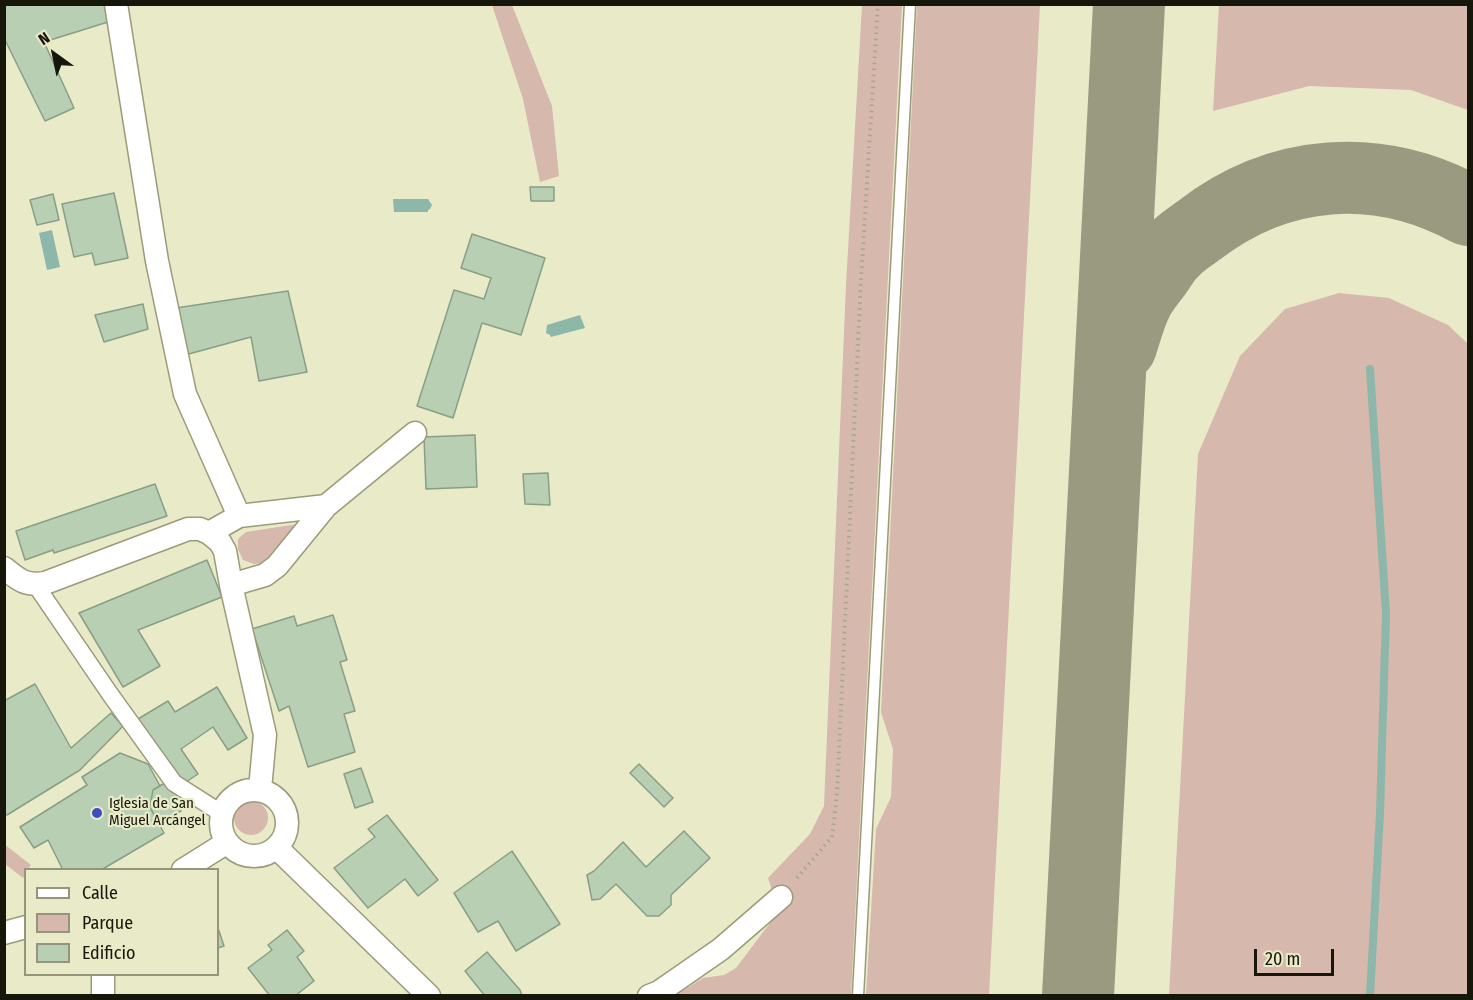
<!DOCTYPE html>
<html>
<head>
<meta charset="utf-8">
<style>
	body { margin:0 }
	#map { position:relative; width:1473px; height:1000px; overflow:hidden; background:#e9eac8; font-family:"Fira Sans Condensed",sans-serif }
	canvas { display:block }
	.frame { position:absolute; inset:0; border:6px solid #16160a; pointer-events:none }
	.legend { position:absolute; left:24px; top:868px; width:195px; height:108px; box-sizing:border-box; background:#e9eac8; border:2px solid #95957c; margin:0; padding:8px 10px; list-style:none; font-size:18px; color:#16160a }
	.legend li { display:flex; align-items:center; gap:12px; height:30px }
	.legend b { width:30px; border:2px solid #95957c }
	.north { position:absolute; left:24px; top:24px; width:60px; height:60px; -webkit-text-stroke:4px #e9eac8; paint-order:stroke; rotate:327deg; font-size:16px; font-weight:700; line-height:24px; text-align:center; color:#16160a }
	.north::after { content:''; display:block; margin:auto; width:21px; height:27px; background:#16160a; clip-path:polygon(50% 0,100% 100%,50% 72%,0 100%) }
	.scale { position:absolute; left:1254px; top:949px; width:80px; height:27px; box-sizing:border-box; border:3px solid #16160a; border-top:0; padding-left:8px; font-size:18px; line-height:21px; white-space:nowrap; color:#16160a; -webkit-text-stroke:4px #e9eac8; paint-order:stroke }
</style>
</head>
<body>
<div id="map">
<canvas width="1473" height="1000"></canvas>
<div class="frame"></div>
<ul class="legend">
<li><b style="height:8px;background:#fff"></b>Calle</li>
<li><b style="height:16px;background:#d7b8ac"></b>Parque</li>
<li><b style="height:16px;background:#b8cfb4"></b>Edificio</li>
</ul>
<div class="north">N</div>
<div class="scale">20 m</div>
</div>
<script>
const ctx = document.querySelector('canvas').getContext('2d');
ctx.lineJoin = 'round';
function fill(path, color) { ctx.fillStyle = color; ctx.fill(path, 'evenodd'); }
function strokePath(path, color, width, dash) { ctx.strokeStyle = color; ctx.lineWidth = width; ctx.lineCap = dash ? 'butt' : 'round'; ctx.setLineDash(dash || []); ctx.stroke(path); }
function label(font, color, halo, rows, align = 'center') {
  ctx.font = font + ' "Fira Sans Condensed",sans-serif'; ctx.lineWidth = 4.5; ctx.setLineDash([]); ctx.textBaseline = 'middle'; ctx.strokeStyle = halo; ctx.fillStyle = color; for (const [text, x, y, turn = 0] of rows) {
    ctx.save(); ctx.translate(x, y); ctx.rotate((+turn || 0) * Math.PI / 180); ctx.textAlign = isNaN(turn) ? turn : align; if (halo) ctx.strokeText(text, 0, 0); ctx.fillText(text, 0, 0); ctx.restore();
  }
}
fill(new Path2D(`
	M492 5H512L552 106 559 176 540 182 523 99Z
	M862 5H902L851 995 674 996 703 978 724 975 736 968 779 911 768 878 810 834 824 806 846 285Z
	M917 5H1040L989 995H866L876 829 891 797 893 749 881 712Z
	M1219 5H1468V110L1411 90 1309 86 1213 111Z
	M1339 293 1389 298 1448 325 1468 344V995H1169L1198 454 1240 356 1285 309Z
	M298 524 270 562 254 564 243 560 238 549V539L246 532Z
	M234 818a17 17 0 1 1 34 0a17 17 0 1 1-34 0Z
	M4 844 31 865 28 869 26 870 25 875 23 878 5 864Z`), '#d7b8ac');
fill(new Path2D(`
	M393 199H428L432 205 430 209 428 210V212H394Z
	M52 230 60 267 47 270 39 233Z
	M580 315 585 328 551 337 550 335 546 333 547 325Z`), '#8cb7aa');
strokePath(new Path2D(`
	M1370 996 1380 813 1386 613 1370 369`), '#8cb7aa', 8);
strokePath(new Path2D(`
	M1121 346C1126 331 1130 314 1138 299 1143 289 1152 279 1159 269 1163 263 1167 256 1173 251 1180 243 1190 237 1198 231 1279 168 1378 161 1468 210
	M1078 996 1129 4`), '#9a9a80', 72);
const building = new Path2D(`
	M4 4H104L108 22 44 42 74 108 45 121 4 38Z
	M530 187H554V201H531Z
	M114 193 128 258 95 265 92 253 74 257 62 204Z
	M53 194 59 220 37 225 30 200Z
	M472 234 545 258 521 335 482 323 453 418 417 406 454 290 484 299 491 278 461 268Z
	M288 291 307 372 259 381 251 337 185 355 176 308Z
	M143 304 148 329 104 342 95 315Z
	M475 435 477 487 426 489 424 437Z
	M548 473 550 505 525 504 523 474Z
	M155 484 167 516 54 553 53 550 25 560 16 531Z
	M207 560 222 597 138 630 160 666 123 687 79 613Z
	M333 615 347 660 340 662 355 711 344 714 355 752 308 767 289 706 279 711 252 629 294 616 297 626Z
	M35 684 71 748 111 713 123 726 80 770 7 815 4 813V701Z
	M217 687 247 738 228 750 213 727 181 749 198 774 183 784 138 719 168 701 175 712Z
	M120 753 148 764 160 786 153 790 150 807 164 833 101 870H63L48 840 34 848 20 827 87 785 82 777Z
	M639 764 673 798 664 807 630 773Z
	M361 768 373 802 355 808 344 774Z
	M163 784 180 793 181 811 166 819 159 818 156 819 150 807 153 790Z
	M387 815 438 880 418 896 405 879 368 908 334 868 375 837 368 829Z
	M684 831 710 858 671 895V905L659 916H647L616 884 600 899 592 900 587 875 594 871 623 842 646 867Z
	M512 851 560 924 516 951 498 921 478 932 454 893Z
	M218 928 224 946 218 948Z
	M287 930 304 951 297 957 314 981 295 996H270L248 968 272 950 268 945Z
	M487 952 520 990 522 996H485L465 971Z`);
fill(building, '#b8cfb4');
strokePath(building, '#889f85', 1.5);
const service = new Path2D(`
	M858 996 910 4`);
const pedestrian = new Path2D(`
	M35 584 110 694 174 783 221 813`);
const minor = new Path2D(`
	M116 4 157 261 185 394 239 516
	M209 533 239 516 326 506
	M4 568C19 580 25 586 45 583L188 529H200L209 533 220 542 225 551 231 585 265 735 260 789
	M231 585 265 575 277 566 326 506 415 433
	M221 823a33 33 0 1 1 66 0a33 33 0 1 1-66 0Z
	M277 848 429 996
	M183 870 226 843
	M4 933 26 927
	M103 974V996
	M649 996 659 992 721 949 781 897`);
strokePath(service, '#9b9b7c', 13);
strokePath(pedestrian, '#9b9b7c', 19);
strokePath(minor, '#9b9b7c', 25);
strokePath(new Path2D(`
	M797 878 832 837 837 793 861 280 878 4`), '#a6a78c', 4, [1.5, 4.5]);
strokePath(service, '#fff', 10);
strokePath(pedestrian, '#fff', 16);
strokePath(minor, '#fff', 22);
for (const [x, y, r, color] of [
	[97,813,6,"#3c4ec1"]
]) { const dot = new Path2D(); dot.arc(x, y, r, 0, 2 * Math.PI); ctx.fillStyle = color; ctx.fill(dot); strokePath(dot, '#e9eac8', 2); }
label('15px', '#16160a', '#e9eac8', [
	["Iglesia de San",109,804],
	["Miguel Arcángel",109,821]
], 'left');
</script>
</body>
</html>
